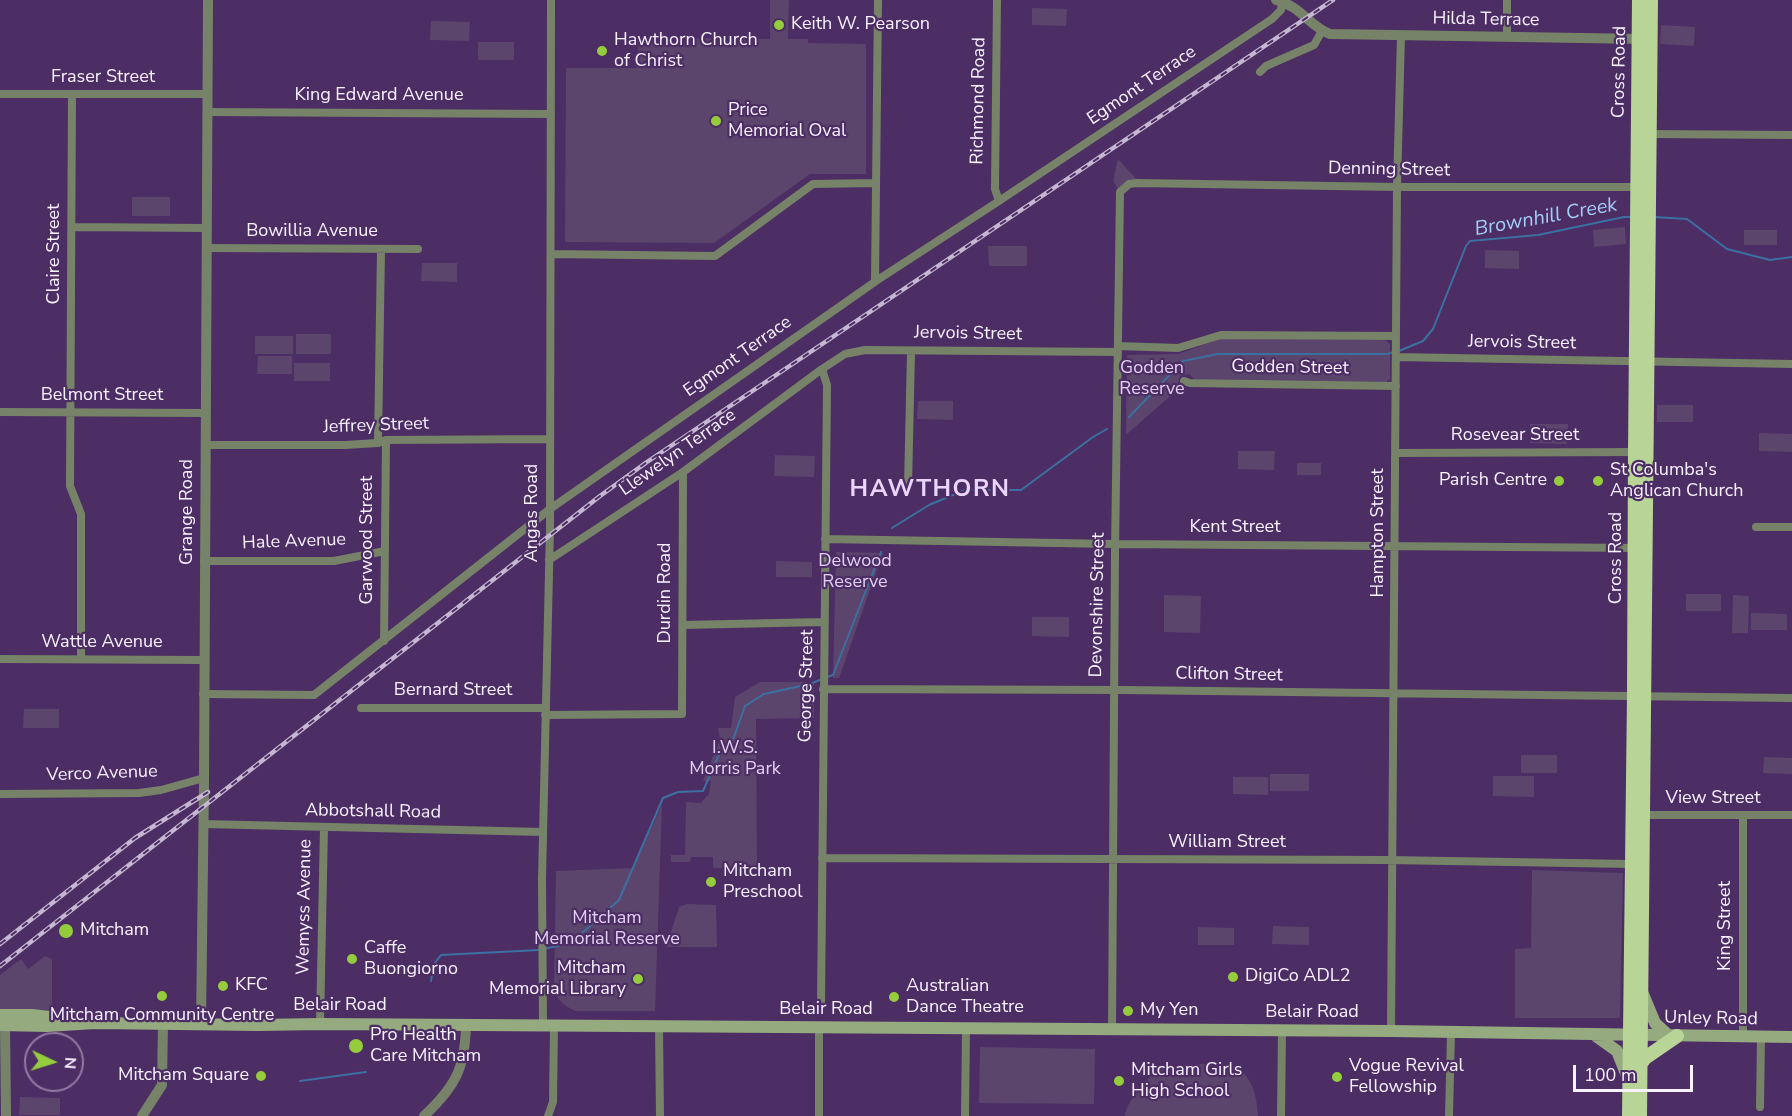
<!DOCTYPE html>
<html>
<head>
<meta charset="utf-8">
<style>
	body { margin:0 }
	#map { position:relative; width:1792px; height:1116px; overflow:hidden; background:#4c2d64; font-family:"Nunito Sans",sans-serif }
	canvas { display:block }
	.north { position:absolute; left:24px; top:1032px; width:60px; height:60px; box-sizing:border-box; background:#4c2d64; border:2px solid #917ba2; border-radius:50%; rotate:94deg; font-size:16px; font-weight:700; line-height:24px; text-align:center; color:#f8f1ff }
	.north::after { content:''; display:block; margin:auto; width:21px; height:27px; background:#94cc3c; clip-path:polygon(50% 0,100% 100%,50% 72%,0 100%) }
	.scale { position:absolute; left:1573px; top:1065px; width:120px; height:27px; box-sizing:border-box; border:3px solid #f8f1ff; border-top:0; padding-left:8px; font-size:18px; line-height:21px; white-space:nowrap; color:#f8f1ff; -webkit-text-stroke:4px #4c2d64; paint-order:stroke }
</style>
</head>
<body>
<div id="map">
<canvas width="1792" height="1116"></canvas>
<div class="north">N</div>
<div class="scale">100 m</div>
</div>
<script>
const ctx = document.querySelector('canvas').getContext('2d');
ctx.lineJoin = 'round';
function fill(path, color) { ctx.fillStyle = color; ctx.fill(path, 'evenodd'); }
function strokePath(path, color, width, dash) { ctx.strokeStyle = color; ctx.lineWidth = width; ctx.lineCap = dash ? 'butt' : 'round'; ctx.setLineDash(dash || []); ctx.stroke(path); }
function label(font, color, halo, rows, align = 'center') {
  ctx.font = font + ' "Nunito Sans",sans-serif'; ctx.lineWidth = 4.5; ctx.setLineDash([]); ctx.textBaseline = 'middle'; ctx.strokeStyle = halo; ctx.fillStyle = color; for (const [text, x, y, turn = 0] of rows) {
    ctx.save(); ctx.translate(x, y); ctx.rotate((+turn || 0) * Math.PI / 180); ctx.textAlign = isNaN(turn) ? turn : align; if (halo) ctx.strokeText(text, 0, 0); ctx.fillText(text, 0, 0); ctx.restore();
  }
}
fill(new Path2D(`
	M770 0H789L788 39H808V43L866 44V174H810L714 243 565 242 566 68H637L638 43 684 44 685 38 770 39Z
	M1032 8 1067 9 1066 26 1032 25Z
	M431 21 470 22 469 41 430 40Z
	M1661 25 1695 27 1694 46 1660 44Z
	M478 42H514V60H478Z
	M1118 159 1140 183 1120 192 1113 181Z
	M132 197H170V216H132Z
	M1625 227 1626 244 1594 247 1593 230Z
	M1744 230H1777V245H1744Z
	M988 246H1027V266H989Z
	M1485 250 1519 251V269L1485 268Z
	M422 263H457V282L421 281Z
	M296 334H331V354H296Z
	M255 336H293V354H255Z
	M1223 338 1385 340 1390 344V379L1386 382 1194 379 1189 374 1180 376 1176 391 1126 435 1127 355 1178 354Z
	M258 356H292V374H257Z
	M294 363H330V381H294Z
	M918 401H953V420L917 419Z
	M1657 405H1693V422H1657Z
	M1530 424H1568L1567 444 1530 443Z
	M1759 433 1792 434V452L1759 451Z
	M1238 451H1275L1274 470 1238 469Z
	M775 455 815 456 814 477 774 476Z
	M1297 463H1321V475H1297Z
	M836 552 883 553 839 678H833Z
	M776 561 812 562V577H776Z
	M1686 594H1721V611H1686Z
	M1164 595 1201 596 1200 633 1164 632Z
	M1733 595 1749 596 1748 633H1732Z
	M1751 613 1787 614V630H1751Z
	M1032 617H1069V637L1032 636Z
	M760 682H814V718L756 719 757 868H713V857H691L690 862H671V855H685L686 802 701 803 709 794 711 781H703L720 739 718 728H731L735 697Z
	M24 709H59V728H23Z
	M1521 755H1557V773H1521Z
	M1764 757 1792 758V774L1763 773Z
	M1270 774H1309V791H1270Z
	M1493 776H1534V797L1493 796Z
	M1233 777H1268V795L1233 794Z
	M662 805 655 1011H575C565 1006 556 1000 554 988L556 871 633 868Z
	M1532 870 1623 873 1620 1018H1515V949L1531 948Z
	M687 904 716 905 717 947H666L679 907Z
	M1273 926 1309 927V945L1272 944Z
	M1198 927 1234 928V945H1198Z
	M45 956 52 959V1012H0V975L21 959 28 969Z
	M980 1047 1095 1049 1094 1104 979 1103Z
	M1188 1064C1199 1065 1226 1063 1235 1067 1253 1076 1257 1098 1258 1116H1125C1125 1103 1151 1072 1164 1068 1171 1065 1180 1065 1188 1064Z
	M20 1097 60 1098V1115H19Z`), '#5b456d');
strokePath(new Path2D(`
	M1654 217 1687 219 1727 249 1770 260 1792 257
	M1399 351 1423 341 1433 329 1466 246 1470 241 1538 235 1624 217H1633
	M1129 417 1183 361 1218 354H1387L1393 352
	M892 528 929 505 965 490H1021L1093 437 1107 429
	M827 677 833 675 881 552
	M544 949 571 943 619 900 663 798 678 792 703 791 718 757 734 737 745 706 764 694 810 684 822 679
	M431 981 434 964 441 955 539 950
	M300 1081 366 1072`), '#3c70a1', 2);
strokePath(new Path2D(`
	M997 0 995 189 999 201
	M1507 37V0
	M1260 72 1266 66 1314 45 1322 31
	M0 94H207
	M72 94 70 486 81 514V659
	M207 112 551 114
	M1647 134 1792 135
	M72 227 206 228
	M206 248 418 249
	M551 254 715 256 813 184 876 183
	M875 281 878 0
	M1118 346 1178 348 1221 335 1396 336
	M1396 357 1792 364
	M1184 381 1190 383 1396 386
	M0 412 205 413
	M378 443 381 249
	M205 445H345L378 443 386 440 550 439
	M1396 453 1639 452
	M908 487 911 351
	M1756 527H1792
	M825 539 1115 544 1639 548
	M549 560 683 472 822 369 845 354 865 350 1118 352
	M204 561H334L385 551
	M683 625 824 622
	M384 641 386 440
	M0 659 203 660
	M823 689 1123 690 1792 698
	M203 694 314 695 550 509 879 279 999 201 1272 19 1281 10 1282 2
	M361 708H546
	M545 715 682 714 683 472
	M0 794 139 793 161 790 204 778
	M1639 815H1792
	M203 824 543 832
	M822 858 1387 860 1632 864
	M821 1005 827 385 822 369
	M320 1024 324 827
	M543 1026 542 879 550 528 551 0
	M659 1027 660 1116
	M819 1028V1116
	M1112 1030 1115 552 1120 192 1129 184 1137 183 1397 187H1639
	M1391 1031 1397 187 1401 35
	M1743 1037V815
	M1760 1107 1761 1037
	M548 1116 553 1102 554 1026
	M965 1116 966 1029
	M1281 1116 1282 1031
	M1449 1116 1451 1033`), '#768368', 8);
strokePath(new Path2D(`
	M1276 0C1301 6 1309 26 1330 34L1645 39
	M201 1024 204 782 208 0
	M5 1025 6 1116
	M142 1116 162 1085 163 1023
	M424 1116C456 1086 465 1068 466 1025`), '#768368', 10);
strokePath(new Path2D(`
	M1643 994 1655 1023 1669 1036
	M0 1015H32L65 1019
	M0 1025 47 1026 95 1023 258 1025 320 1024 1391 1031 1792 1037
	M1596 1036 1617 1051 1629 1081`), '#95aa7f', 12);
strokePath(new Path2D(`
	M1640 1065 1645 1058 1677 1036
	M1629 1116 1634 695 1635 452 1639 0
	M1640 1116 1651 0`), '#b8d497', 14);
const rail = new Path2D(`
	M0 944 135 838 208 792
	M0 966 600 496 647 462 1333 0`);
strokePath(rail, '#c5b7d1', 4.5);
strokePath(rail, '#4c2d64', 2, [7]);
for (const [x, y, r, color] of [
	[779,25,6,"#94cc3c"],
	[602,51,6,"#94cc3c"],
	[716,121,6,"#94cc3c"],
	[1559,481,6,"#94cc3c"],
	[1598,481,6,"#94cc3c"],
	[711,882,6,"#94cc3c"],
	[66,931,8,"#94cc3c"],
	[352,959,6,"#94cc3c"],
	[1233,977,6,"#94cc3c"],
	[638,979,6,"#94cc3c"],
	[223,986,6,"#94cc3c"],
	[162,996,6,"#94cc3c"],
	[894,997,6,"#94cc3c"],
	[1128,1011,6,"#94cc3c"],
	[356,1046,8,"#94cc3c"],
	[261,1076,6,"#94cc3c"],
	[1337,1077,6,"#94cc3c"],
	[1119,1081,6,"#94cc3c"]
]) { const dot = new Path2D(); dot.arc(x, y, r, 0, 2 * Math.PI); ctx.fillStyle = color; ctx.fill(dot); strokePath(dot, '#4c2d64', 2); }
label('18px', '#f8f1ff', '#4c2d64', [
	["Hilda Terrace",1486,20,1],
	["Cross Road",1620,72,-89],
	["Fraser Street",103,78],
	["Egmont Terrace",1142,86,-34],
	["King Edward Avenue",379,96],
	["Richmond Road",979,101,-89],
	["Denning Street",1389,170,1],
	["Bowillia Avenue",312,232],
	["Claire Street",55,254,-90],
	["Jervois Street",968,334,1],
	["Jervois Street",1522,343,1],
	["Egmont Terrace",738,357,-35],
	["Godden Street",1290,368,1],
	["Belmont Street",102,396],
	["Jeffrey Street",376,426,-2],
	["Rosevear Street",1515,436],
	["Llewelyn Terrace",678,453,-35],
	["Grange Road",188,512,-90],
	["Angas Road",533,513,-90],
	["Kent Street",1235,528],
	["Hampton Street",1379,533,-90],
	["Garwood Street",368,540,-90],
	["Hale Avenue",294,542,-2],
	["Cross Road",1617,558,-90],
	["Durdin Road",666,593,-90],
	["Devonshire Street",1098,605,-89],
	["Wattle Avenue",102,643],
	["Clifton Street",1229,675,1],
	["George Street",807,686,-89],
	["Bernard Street",453,691],
	["Verco Avenue",102,774,-2],
	["View Street",1713,799],
	["Abbotshall Road",373,812,1],
	["William Street",1227,843],
	["Wemyss Avenue",305,907,-89],
	["King Street",1726,926,-90],
	["Belair Road",340,1006],
	["Belair Road",826,1010],
	["Belair Road",1312,1013],
	["Unley Road",1711,1019,1]
]);
label('18px', '#f8f1ff', '#4c2d64', [
	["Keith W. Pearson",791,25],
	["Hawthorn Church",614,41],
	["of Christ",614,62],
	["Price",728,111],
	["Memorial Oval",728,132],
	["St Columba's",1610,471],
	["Anglican Church",1610,492],
	["Parish Centre",1547,481,"right"],
	["Mitcham",723,872],
	["Preschool",723,893],
	["Mitcham",80,931],
	["Caffe",364,949],
	["Buongiorno",364,970],
	["Mitcham",626,969,"right"],
	["Memorial Library",626,990,"right"],
	["DigiCo ADL2",1245,977],
	["KFC",235,986],
	["Australian",906,987],
	["Dance Theatre",906,1008],
	["My Yen",1140,1011],
	["Mitcham Community Centre",162,1016,"center"],
	["Pro Health",370,1036],
	["Care Mitcham",370,1057],
	["Vogue Revival",1349,1067],
	["Fellowship",1349,1088],
	["Mitcham Girls",1131,1071],
	["High School",1131,1092],
	["Mitcham Square",249,1076,"right"]
], 'left');
label('18px', '#e2d0f3', '#4c2d64', [
	["Godden",1152,369],
	["Reserve",1152,390],
	["Delwood",855,562],
	["Reserve",855,583],
	["I.W.S.",735,749],
	["Morris Park",735,770],
	["Mitcham",607,919],
	["Memorial Reserve",607,940]
]);
label('italic 20px', '#a2cdf7', '#4c2d64', [
	["Brownhill Creek",1546,218,-10]
]);
ctx.letterSpacing = '1.5px';
label('bold 24px', '#ead5fd', '#4c2d64', [
	["HAWTHORN",930,490]
]);
ctx.letterSpacing = '0px';
</script>
</body>
</html>
